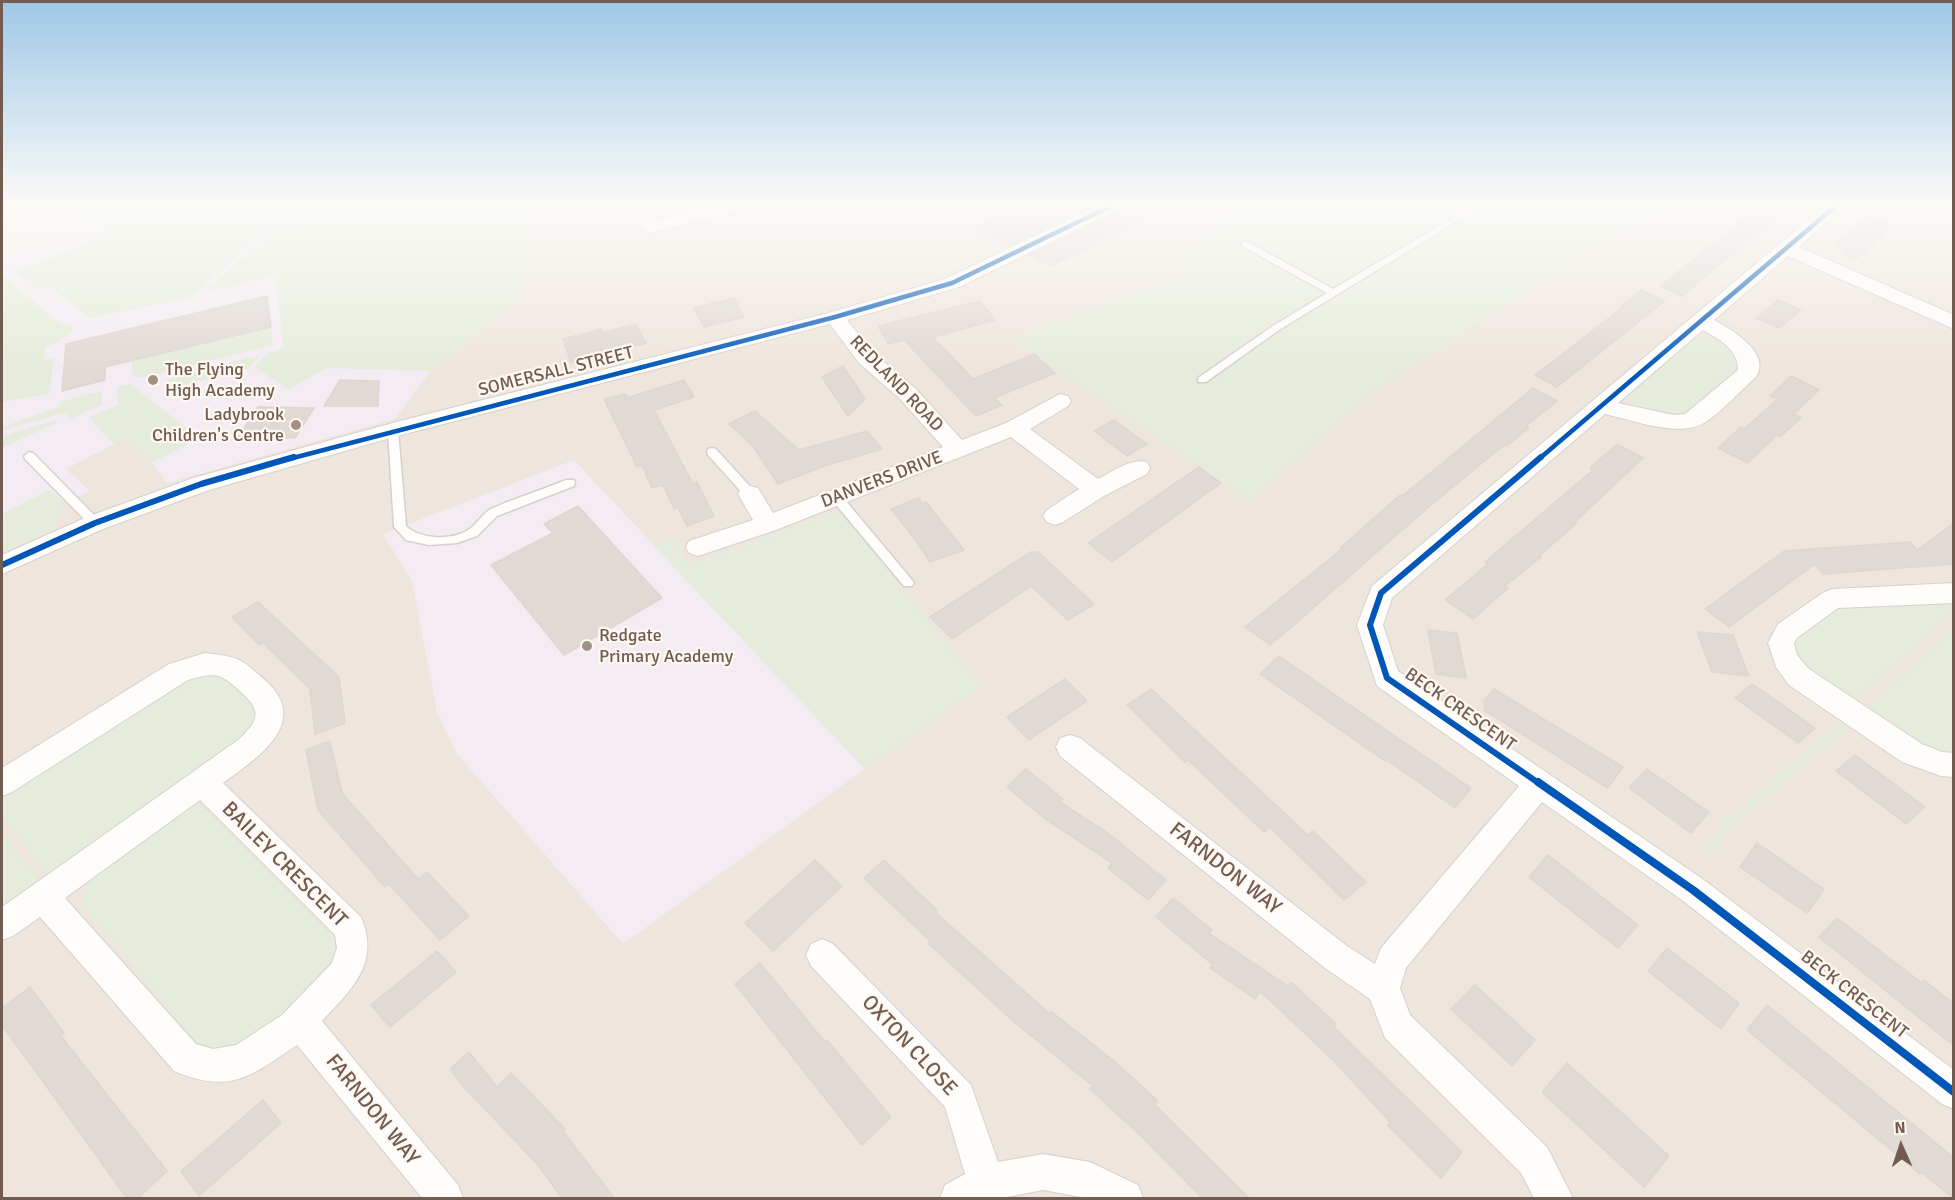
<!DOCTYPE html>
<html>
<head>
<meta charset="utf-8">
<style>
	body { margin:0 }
	#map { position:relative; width:1955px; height:1200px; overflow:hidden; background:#f6f3ee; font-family:Signika,sans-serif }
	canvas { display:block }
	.frame { position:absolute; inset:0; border:3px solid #725b51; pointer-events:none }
	.north { position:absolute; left:1871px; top:1116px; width:60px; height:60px; -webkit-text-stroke:4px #fdf8f1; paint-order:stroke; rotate:357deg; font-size:16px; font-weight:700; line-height:24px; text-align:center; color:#725b51 }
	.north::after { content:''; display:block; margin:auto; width:21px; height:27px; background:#725b51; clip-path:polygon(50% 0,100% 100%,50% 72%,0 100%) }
</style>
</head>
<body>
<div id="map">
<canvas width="1955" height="1200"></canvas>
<div class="frame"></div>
<div class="north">N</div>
</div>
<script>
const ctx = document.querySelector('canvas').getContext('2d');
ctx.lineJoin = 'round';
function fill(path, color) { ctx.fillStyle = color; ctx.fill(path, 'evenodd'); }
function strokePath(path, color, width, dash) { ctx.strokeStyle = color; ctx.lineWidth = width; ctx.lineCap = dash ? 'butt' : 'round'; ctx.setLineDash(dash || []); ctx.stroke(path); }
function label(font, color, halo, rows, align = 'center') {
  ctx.font = font + ' Signika,sans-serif'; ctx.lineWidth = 4.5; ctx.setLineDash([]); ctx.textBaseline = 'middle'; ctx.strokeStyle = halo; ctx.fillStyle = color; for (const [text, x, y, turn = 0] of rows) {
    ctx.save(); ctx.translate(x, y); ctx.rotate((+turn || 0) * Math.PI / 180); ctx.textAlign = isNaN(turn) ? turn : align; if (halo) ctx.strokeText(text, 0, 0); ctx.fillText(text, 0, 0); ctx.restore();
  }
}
fill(new Path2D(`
	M2 204H1953V1198H2Z`), '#eee5dd');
fill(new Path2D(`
	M8 204H522L530 236 528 267 519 292 504 309 431 371 395 419 167 483 152 463 126 438 66 469 90 491 65 503 55 528 2 553V206Z
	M574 460 865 769 623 944 457 754 437 712 412 581 383 534Z`), '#f3ecf3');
fill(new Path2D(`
	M70 204H332L260 236 192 297 91 318 49 287 40 291 17 272 111 233Z
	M338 204H522C531 231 535 269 518 294 498 321 457 349 431 371L327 368 288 389 255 367 268 353 284 348 275 276 211 291 208 288 265 237Z
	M1257 204H1668L1635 221 1371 393 1250 501 1011 339 1174 279 1192 266 1181 251Z
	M6 277 59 323 73 326V331L55 344 45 347 44 360 54 358 49 394 2 402V279Z
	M271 327 273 345 145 377H136L132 373V360Z
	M1702 337 1713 339 1733 353 1736 368C1729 382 1696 415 1679 417 1669 418 1647 410 1637 408L1632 404 1630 396 1633 392 1694 338Z
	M260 355 248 369 165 390 164 383 173 377Z
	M130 384 199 438 152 463 126 438 114 444 89 418 118 404 117 387Z
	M102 391V404L71 419 64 413 2 430V427L59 407 63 401Z
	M56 420 58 422 2 448V436Z
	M50 490 65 503 55 528 2 553V514Z
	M840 511 981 687 865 769 654 546 676 539 688 565Z
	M1953 601V612L1852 703 1800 664 1794 649 1798 637 1836 608Z
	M1953 629V755L1923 750 1863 712Z
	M197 673 224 675 257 706 254 732 50 878 2 817V796L184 677Z
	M1842 720 1850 726 1730 829 1709 857 1700 850 1723 823Z
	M193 807 215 810 335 937V959L322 984 256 1037 227 1051 196 1044 83 906 87 885 98 866 168 816Z
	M2 835 41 884 2 911Z`), '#e5ecdb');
const building = new Path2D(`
	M976 204H1096L1008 246 973 229 993 217 990 215 993 214Z
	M1126 204H1173L1138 219 1142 221 1050 266 1028 256 1122 210Z
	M1764 204H1798L1742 246 1682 296 1660 286Z
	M1869 216 1893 225 1853 261 1836 243Z
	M1641 290 1665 301 1557 387 1535 375 1622 308 1620 307Z
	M267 296 271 327 105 367V380L62 391 66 344Z
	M734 298 744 317 704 327 694 308Z
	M1778 300 1801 310 1779 328 1756 318Z
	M980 301 995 320 933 337 973 379 1034 354 1055 373 994 398 1002 405 976 416 904 340 888 344 878 326Z
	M636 324 646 343 571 363 563 339 601 329 602 333Z
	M843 366 865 399 848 416 822 377Z
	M1791 376 1819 390 1794 414 1801 418 1780 437 1777 435 1748 463 1718 448 1741 427 1744 429 1778 399 1770 396Z
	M340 380 379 381 378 406H324Z
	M684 380 694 397 654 410 693 484 697 482 714 516 687 526 678 508 674 509 663 485 652 488 642 465 637 467 604 399 626 394 627 398Z
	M1533 388 1557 401 1526 426 1529 428 1507 446 1504 445 1425 510 1295 624 1270 645 1245 627 1342 549 1340 548 1400 495 1402 496 1445 461Z
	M258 407 314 408 295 438 238 437Z
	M755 411 799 450 867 431 882 449 827 465 778 484 752 445 729 424Z
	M1114 420 1147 444 1127 456 1094 431Z
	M1617 444 1643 458 1574 523 1576 524 1539 556 1541 557 1505 586 1508 588 1473 619 1445 600 1488 564 1485 562 1593 470 1590 468Z
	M1199 467 1221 483 1112 562 1088 543Z
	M918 498 923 504 926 502 964 550 930 562 914 538 891 509Z
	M578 506 662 598 564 655 491 565 553 533 544 524Z
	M1953 524V564L1823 574 1815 564 1729 627 1705 609 1784 551 1910 542 1917 550Z
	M1031 552H1038L1094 604 1068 620 1031 586 952 639 930 617Z
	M258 602 339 677 345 723 315 734 310 689 263 643 259 645 232 617Z
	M1428 630 1457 633 1466 678 1436 674Z
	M1697 632 1733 635 1749 676 1712 672Z
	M1279 656 1347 703 1471 788 1455 808 1387 760 1385 761 1260 674Z
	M1065 679 1087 701 1029 740 1007 717Z
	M1752 684 1783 705 1815 728 1798 743 1735 698Z
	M1151 689 1308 835 1313 831 1366 882 1344 900 1270 827 1264 832 1188 760 1185 762 1127 705Z
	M1494 689 1623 767 1608 788 1484 710V701Z
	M330 741 342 793 418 879 427 872 469 916 440 940 389 884 385 887 318 810 306 750Z
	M1855 755 1889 780 1925 807 1906 824 1836 771Z
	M1026 769 1063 799 1060 802 1109 834 1166 880 1148 900 1108 868 1112 863 1044 818 1007 787Z
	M1647 769 1709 812 1691 833 1629 788Z
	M1757 843 1824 889 1807 913 1740 867Z
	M1548 855 1638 925 1618 948 1529 877Z
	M815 860 842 886 773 951 745 923Z
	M884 860 937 910 935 912 1050 1014 1052 1012 1114 1061 1158 1101 1155 1105 1249 1198H1202L1142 1137 1090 1089 1093 1086 1013 1021 928 943 930 941 864 878Z
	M1173 898 1212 930 1209 933 1288 986 1291 982 1336 1024 1334 1027 1462 1152 1441 1178 1387 1125 1390 1122 1334 1061 1260 991 1255 999 1210 968 1213 965 1156 917Z
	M1837 918 1922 983 1924 980 1953 1003V1045L1819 937Z
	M1667 948 1739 1003 1721 1029 1648 971Z
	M437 951 456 972 390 1027 371 1005Z
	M760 963 825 1042 827 1040 891 1117 862 1145 735 984Z
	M1475 985 1535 1040 1512 1066 1451 1009Z
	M30 987 64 1033 61 1036 167 1171 138 1198H127L2 1025V1008Z
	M1767 1005 1953 1157V1198L1921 1172 1920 1174 1747 1030Z
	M469 1052 497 1087 511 1073 565 1129 563 1131 614 1198H562L537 1164 464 1087 450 1069Z
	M1567 1063 1669 1156 1644 1187 1542 1092Z
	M263 1100 281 1123 199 1196 181 1171Z`);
fill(building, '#e0d9d4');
strokePath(building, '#dfd6d1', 1.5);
const lane = new Path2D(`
	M1444 204H1455L1467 209 1475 204H1485L1279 330 1206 382H1198V378L1273 326 1327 293 1242 246V242H1248L1333 289 1461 213Z
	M393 427 398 430 406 526C420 540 455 541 471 528 478 522 483 513 491 509 515 498 542 490 566 480H574L575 483 574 486 497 516 477 536 457 543 429 545 410 541 406 540 394 527 388 430Z
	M712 448 716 449 754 491 756 494 754 497H746L708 455 707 452 708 449Z
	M29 452 33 453 99 520 101 523 99 526H91L25 459 24 456Z
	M836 493 840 494 912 580 914 583 912 586H904L832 500 830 497Z`);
const street = new Path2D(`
	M723 204H754L751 208 651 232 645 231 642 227 645 223Z
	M1101 204H1124L1121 208 959 287 847 320 873 353 916 389 962 440 1006 423 1060 394 1068 396 1071 401 1068 406 1030 429 1098 479C1112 472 1130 458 1147 462L1150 468 1147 474 1104 496 1063 522 1055 525 1047 522 1043 516 1047 510 1079 489 1011 437 776 530 698 556 689 553 686 547 689 541 753 520 738 494 742 488 750 486 758 488 773 513 943 447 900 399 859 363 830 324 401 435 209 490 103 529 2 574V555L87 517 193 478 400 421 828 313 945 279Z
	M1827 204H1847L1799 247 1954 315V329L1788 256 1714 320C1731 329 1772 353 1756 377 1740 391 1723 411 1704 423 1679 438 1632 420 1605 414L1392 598 1383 625 1398 671 1704 880 1954 1070V1109L1942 1104 1682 900 1542 802 1406 968 1400 988 1410 1015 1547 1147 1573 1198H1534L1521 1173 1385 1038 1370 999 1325 968 1060 756 1056 747 1060 738 1070 735 1080 738 1347 946 1375 964 1381 948 1519 786 1377 686 1357 625 1372 586ZM1703 330C1719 339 1738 349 1738 370L1685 414 1674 415 1618 403Z
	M1942 204H1954V210L1945 208Z
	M1954 583V603L1838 608 1797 638 1794 643 1797 655 1809 669 1922 744 1942 752 1954 753V777L1941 776 1902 762 1789 685 1776 667 1768 643 1778 624 1824 592 1833 589Z
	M205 653C240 657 240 658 266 681 312 723 256 759 223 783L361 917C381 963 351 990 322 1021L458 1185 463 1198H422L297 1045C251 1076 231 1095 174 1071L40 917 13 936 2 940V907L238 740C256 723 264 713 243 694 222 674 217 671 188 680L12 792 2 796V768L169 664ZM200 800 335 935 337 948 332 963 282 1015 236 1045 213 1049 196 1044 65 898Z
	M822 939 833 944 971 1085 998 1162 1043 1154 1090 1162 1138 1185 1143 1198H1087L1043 1190 1001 1198H940L945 1185 965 1174 945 1107 811 966 806 955 811 944Z`);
strokePath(lane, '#d6d0cc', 3);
strokePath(street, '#d6d0cc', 2);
fill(lane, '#fefdfc');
fill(street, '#fefdfc');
strokePath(new Path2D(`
	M289 459 835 317 952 283 1115 204
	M1539 459 1838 204`), '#0057b8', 4.5);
strokePath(new Path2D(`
	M2 565 95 523 201 484 294 457
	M1540 784 1387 678 1370 625 1381 593 1541 457`), '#0057b8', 6);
strokePath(new Path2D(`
	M1538 782 1693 890 1954 1092`), '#0057b8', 8);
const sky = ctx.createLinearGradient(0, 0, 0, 372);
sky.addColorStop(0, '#9fc8e7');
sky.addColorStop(0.55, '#fbfaf7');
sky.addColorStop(1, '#fbfaf700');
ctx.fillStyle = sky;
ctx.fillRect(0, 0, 1955, 372);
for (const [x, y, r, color] of [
	[153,380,6,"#a09088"],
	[296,425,6,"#a09088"],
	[587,646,6,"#a09088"]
]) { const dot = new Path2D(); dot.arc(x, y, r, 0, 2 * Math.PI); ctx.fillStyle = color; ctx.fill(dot); strokePath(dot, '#fdf8f1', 2); }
label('18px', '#725b51', '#fdf8f1', [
	["The Flying",165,370],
	["High Academy",165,391],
	["Ladybrook",284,415,"right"],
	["Children's Centre",284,436,"right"],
	["Redgate",599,636],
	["Primary Academy",599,657]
], 'left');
label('18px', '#725b51', '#fdf8f1', [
	["SOMERSALL STREET",556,372,-14],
	["REDLAND ROAD",896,384,46],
	["DANVERS DRIVE",882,480,-21],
	["BECK CRESCENT",1460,710,35],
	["BECK CRESCENT",1854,995,38]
]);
label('21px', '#725b51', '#fdf8f1', [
	["BAILEY CRESCENT",284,865,45],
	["FARNDON WAY",1225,869,38],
	["OXTON CLOSE",909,1046,47],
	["FARNDON WAY",372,1110,51]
]);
</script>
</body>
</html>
